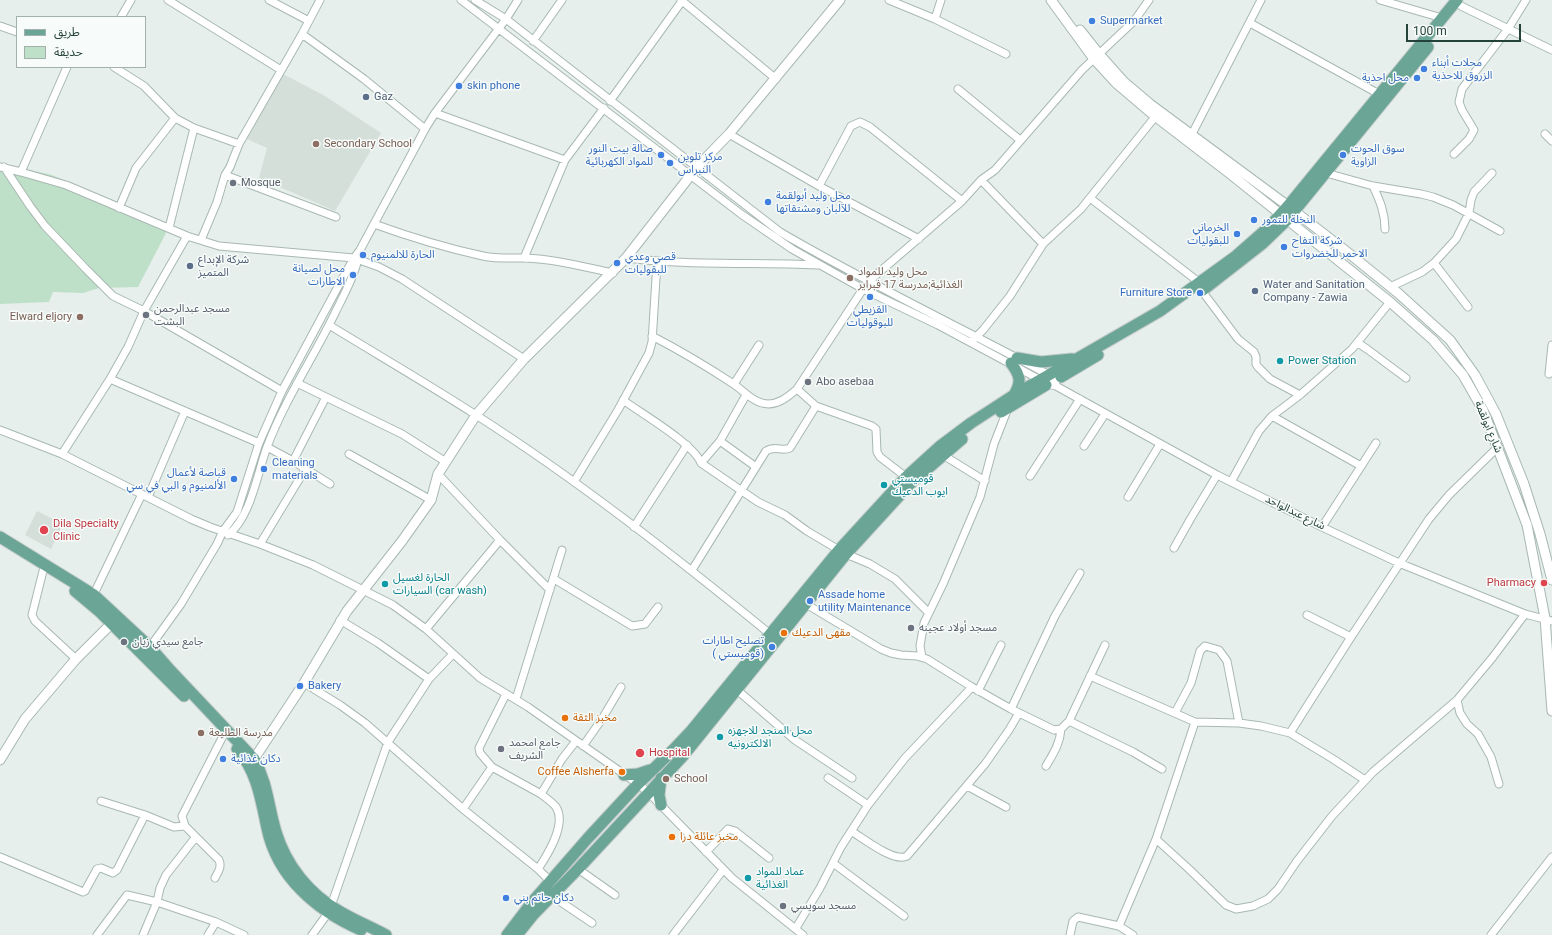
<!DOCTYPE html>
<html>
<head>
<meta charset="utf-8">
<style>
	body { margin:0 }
	#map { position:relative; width:1552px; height:935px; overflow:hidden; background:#e6efeb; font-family:Roboto,"Noto Sans Arabic",sans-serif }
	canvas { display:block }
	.legend { position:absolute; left:16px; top:16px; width:130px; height:52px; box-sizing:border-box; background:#f7fbf9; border:1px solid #a3b1ad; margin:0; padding:5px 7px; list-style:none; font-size:12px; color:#24423a }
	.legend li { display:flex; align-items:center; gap:8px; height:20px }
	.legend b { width:20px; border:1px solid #a3b1ad }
	.scale { position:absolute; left:1406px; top:24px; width:115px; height:18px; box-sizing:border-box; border:2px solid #24423a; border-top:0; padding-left:5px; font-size:12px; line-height:14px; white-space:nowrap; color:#24423a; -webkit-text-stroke:3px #f7fbf9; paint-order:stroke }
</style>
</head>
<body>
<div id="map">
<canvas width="1552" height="935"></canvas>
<ul class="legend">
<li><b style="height:5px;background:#6aa596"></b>طريق</li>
<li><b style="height:11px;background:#bfe0c8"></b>حديقة</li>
</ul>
<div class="scale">100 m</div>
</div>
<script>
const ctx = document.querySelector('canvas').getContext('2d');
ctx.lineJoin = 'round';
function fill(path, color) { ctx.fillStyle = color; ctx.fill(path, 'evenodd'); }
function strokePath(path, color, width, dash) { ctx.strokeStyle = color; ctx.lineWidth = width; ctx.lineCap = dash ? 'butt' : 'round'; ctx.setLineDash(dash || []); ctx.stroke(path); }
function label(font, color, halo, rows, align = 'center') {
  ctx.font = font + ' Roboto,"Noto Sans Arabic",sans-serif'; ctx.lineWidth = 3; ctx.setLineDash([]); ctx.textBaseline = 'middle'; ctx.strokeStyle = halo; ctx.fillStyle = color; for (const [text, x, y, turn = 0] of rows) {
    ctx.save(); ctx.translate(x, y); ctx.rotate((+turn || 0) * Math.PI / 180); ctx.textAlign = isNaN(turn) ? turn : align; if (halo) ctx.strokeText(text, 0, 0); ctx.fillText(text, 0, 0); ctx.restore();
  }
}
fill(new Path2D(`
	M283 74 325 96 381 133 335 211 259 178 267 148 247 139Z
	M37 511 63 524 51 549 25 535Z`), '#d4dfda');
fill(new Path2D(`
	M0 163 52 175 169 224 165 235 138 287 99 288 83 293 53 292 49 302 0 304Z`), '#bfe0c8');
const minor = new Path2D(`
	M168 0 281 70
	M269 0 309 21
	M461 0 741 214 792 249 863 289 938 325 1048 384 1056 386 1217 475 1322 527 1399 563 1525 614 1552 621
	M475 0 506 19 780 232C867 283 960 327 1049 375L1055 380 1056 386
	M681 0 776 79
	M889 0 935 19 1006 54
	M1380 0 1442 18
	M1461 6 1552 50
	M121 17 131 0
	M935 19 941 0
	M1250 23 1379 94
	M0 26 17 32
	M302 34 364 79 425 129
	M533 41 562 0
	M114 67 144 86 175 118 194 128 239 144
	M958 89 1020 140
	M610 101 682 1
	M435 113 565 160
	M729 134 819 186 919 239
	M1192 134 1261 0
	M1545 134 1552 141
	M1454 154 1469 139 1474 130 1462 110 1459 102 1462 89 1508 29 1526 0
	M0 167 21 172 66 185 187 236 219 246 354 258 379 267 402 279 524 359
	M4 167 30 206 45 226 85 268 113 296 144 311 282 391
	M21 172 67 67
	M1326 173 1373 186 1421 194 1433 197 1453 205 1500 231
	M225 175 336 217
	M981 180 1043 244
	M819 186 851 126 860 122 870 127 962 201
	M1373 186C1380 201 1385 213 1385 229
	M1090 198 1200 283
	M119 208 136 168 175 118
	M374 224C410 237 446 248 483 256 497 259 511 258 525 258 555 259 584 267 613 273
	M169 228 194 128
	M201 240 217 202 225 175 230 167 239 144 302 34 320 0
	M524 258 565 160 604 108
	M626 258C690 266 754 262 818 265
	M1434 263 1468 307
	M869 281 962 201 981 180 995 170 1082 70 1134 21 1149 0
	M1390 287 1422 272 1434 263 1456 239 1469 213 1471 200 1474 192 1492 173
	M1202 291 1238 339 1254 352 1256 357V364L1258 367 1270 379 1300 395
	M329 325C378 355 428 384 476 415 579 481 676 557 770 634
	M652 336C679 350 706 366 732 383 742 389 750 400 762 403 776 407 788 397 797 389L863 289
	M974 339 983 330 1010 296 1043 244 1081 209 1159 112
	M1358 343 1367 349 1406 378
	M1549 374 1552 345
	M110 379 259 443
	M297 383 402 434 446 462
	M734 384 759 345
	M797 389 816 406 872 426 876 429 877 452 880 457 906 477
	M623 400C642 414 694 444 701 463L758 502 785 515 807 531 839 550
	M1272 416 1361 466
	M0 430 62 454 191 519 210 527 260 544 313 565 393 605 426 629 480 678 528 707 638 784 648 792 732 878 803 935
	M720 441 756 467
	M1084 446 1105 414
	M267 447 293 461 330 484
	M62 454 110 379 128 347 144 311 187 236
	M349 454 431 500
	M943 455 985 481
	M293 461 326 397
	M701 463 720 441 746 395
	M438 474 500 540 550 590
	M1030 476 1080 399
	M574 482 618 410 649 353 652 342 657 262
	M1231 482 1259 431 1272 416 1300 395 1352 349 1390 302
	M148 497 185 411
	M1128 497 1160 444
	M634 527 687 445
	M1322 527 1376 443
	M228 535C251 517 257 474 267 447 285 399 314 357 336 311 345 293 355 274 359 255
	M260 544 306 468
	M1174 548 1191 518 1217 475
	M846 554 870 564 895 579 928 612
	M692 570 766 451C776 445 781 452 790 448L816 406
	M43 571 32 615 35 621 76 659
	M554 579 632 626 645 624 658 607
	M92 598 142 494
	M806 604 881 649 891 653 901 655 917 656 927 659 972 687 1011 709 1054 730 1061 729 1069 721 1105 645
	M1307 615 1351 637
	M340 620 378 643 429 679
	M426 629 500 540
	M147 649 150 647 181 604 217 544 223 531 237 512 259 443 282 391 340 283 354 258 360 250 425 129 435 113 506 19 518 0
	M922 657 920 646 924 623 943 584 980 497 994 444 1008 408
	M1090 676 1195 722 1239 723 1261 726 1290 733 1333 759 1365 780
	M304 683 340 705 365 723 463 809 538 869 550 881
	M736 689 795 740 852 778
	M978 691 1001 645
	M516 699 562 550
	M1457 700 1460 713 1467 724 1478 734 1491 757 1499 784
	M1011 709 1055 616 1080 573
	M1175 713 1191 683 1200 651 1205 646 1219 650 1227 661 1239 723
	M1069 721 1133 752 1162 769
	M1290 733 1351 637 1429 519 1449 495 1498 447
	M583 746 602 719 621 687
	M1046 766C1053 754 1060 744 1061 729
	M492 767 541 794
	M828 778 868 805
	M967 786 1006 807
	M101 801 145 815 174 827 185 826
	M463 809 492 767 480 753 479 748 506 694
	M851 831C863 838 894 863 907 856L985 764 1009 730 1019 713
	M1156 839 1190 870 1226 905 1236 909 1253 906 1268 899 1278 889 1297 861 1332 816 1373 772 1457 700 1493 657 1525 614
	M706 852 728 829 735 831 769 858
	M0 857 83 892 85 891 97 869 101 868 113 873 117 870 145 815
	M833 863 904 916
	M538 869C548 854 567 824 556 807 552 802 546 798 541 794L562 759 576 741
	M578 869 615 895
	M215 878C218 872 222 867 219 860L185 826 182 816 223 736
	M552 896 592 923
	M331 906 388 742 429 679 453 654
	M1119 926 1156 839 1195 722
	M796 928 820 888 841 847 868 805 905 758 972 687
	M97 935 127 895 157 902 216 922 244 935
	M143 935 157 902 160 888 166 875 195 838
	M208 935 216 922
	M312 935 328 913
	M673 935 723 870
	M1070 935 1073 921 1078 917 1119 926 1133 935
	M1491 935 1552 857`);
const tertiary = new Path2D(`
	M1051 0 1094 59 1116 83 1156 117 1229 173 1390 302 1433 340 1463 375 1483 410 1527 525 1545 618 1552 711
	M1080 30 1099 54 1124 82 1150 104 1288 206 1351 255 1398 293 1450 340 1475 375 1496 414 1524 484 1540 534 1552 580
	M0 760 25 719 76 659 116 619
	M248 762 254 759 304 683 347 611 402 541 431 500 438 474 476 415 524 359 626 258 697 167 729 134 840 0`);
const primary = new Path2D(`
	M1203 290 1262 244 1287 220 1428 47
	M1017 358 1041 362 1072 359
	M1011 363C1020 375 1022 382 1014 395
	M1061 377 1098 355
	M1001 412 1046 385
	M0 537 94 595 150 647 171 671 254 759C268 784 268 806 276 832 286 865 309 894 339 911 354 920 371 927 386 935
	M75 591 100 612 184 696
	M237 749C257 771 261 800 267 828 277 877 317 911 361 930
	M624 775 638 774 650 770
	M661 805 659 795 661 778
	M507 935 533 901 588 838 638 784 673 750 691 731 839 550 906 477 939 447 971 423 1014 395 1160 311 1236 256 1269 227 1288 206 1457 0
	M517 935 533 915 578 869 683 756 846 554 911 483 962 439`);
strokePath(minor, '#a8b8b2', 9);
strokePath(tertiary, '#a8b8b2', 11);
strokePath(primary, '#c2cac8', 13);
strokePath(minor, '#fff', 7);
strokePath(tertiary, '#fff', 9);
strokePath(primary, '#6aa596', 11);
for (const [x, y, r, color] of [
	[1092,21,4,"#3f7fe0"],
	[1424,69,4,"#3f7fe0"],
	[1417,78,4,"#3f7fe0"],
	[459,86,4,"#3f7fe0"],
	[366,97,4,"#5c6f8a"],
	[316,144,4,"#8d6e63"],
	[661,155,4,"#3f7fe0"],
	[1343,155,4,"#3f7fe0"],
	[670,163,4,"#3f7fe0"],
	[233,183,4,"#6b7280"],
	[768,202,4,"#3f7fe0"],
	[1254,220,4,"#3f7fe0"],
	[1237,234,4,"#3f7fe0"],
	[1284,247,4,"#3f7fe0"],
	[363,255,4,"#3f7fe0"],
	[617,263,4,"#3f7fe0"],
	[190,266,4,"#5c6f8a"],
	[353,275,4,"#3f7fe0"],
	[850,278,4,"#8d6e63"],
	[1255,291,4,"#5c6f8a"],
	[1200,293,4,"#3f7fe0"],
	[870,297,4,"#3f7fe0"],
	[146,315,4,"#6b7280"],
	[80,317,4,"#8d6e63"],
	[1280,361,4,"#0f9aa8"],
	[808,382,4,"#6b7280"],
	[264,469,4,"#3f7fe0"],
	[234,479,4,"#3f7fe0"],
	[884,485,4,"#0f9aa8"],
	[44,530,5,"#e0444e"],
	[1544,583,4,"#e0444e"],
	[385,584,4,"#0f9aa8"],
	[810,601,4,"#3f7fe0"],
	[911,628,4,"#6b7280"],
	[784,633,4,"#e8710a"],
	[124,642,4,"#6b7280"],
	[772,647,4,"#3f7fe0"],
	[300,686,4,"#3f7fe0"],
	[565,718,4,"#e8710a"],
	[201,733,4,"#8d6e63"],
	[720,737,4,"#0f9aa8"],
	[501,749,4,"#6b7280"],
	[640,753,5,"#e0444e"],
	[223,759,4,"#3f7fe0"],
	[622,772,4,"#e8710a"],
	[666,779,4,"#8d6e63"],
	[672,837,4,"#e8710a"],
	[748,878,4,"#0f9aa8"],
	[506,898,4,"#3f7fe0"],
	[783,906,4,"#6b7280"]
]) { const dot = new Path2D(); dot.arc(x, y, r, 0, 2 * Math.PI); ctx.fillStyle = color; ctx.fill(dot); strokePath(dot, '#f7fbf9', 1.5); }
label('11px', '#366cbe', '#f7fbf9', [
	["Supermarket",1100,21],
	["محلات أبناء",1432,63],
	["الزروق للاحذية",1432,76],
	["محل احذية",1409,78,"right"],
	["skin phone",467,86],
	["صالة بيت النور",653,149,"right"],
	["للمواد الكهربائية",653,162,"right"],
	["سوق الحوت",1351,149],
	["الزاوية",1351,162],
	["مركز تلوين",678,157],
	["النبراس",678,170],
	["محل وليد أبولقمة",776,196],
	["للآلبان ومشتقاتها",776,209],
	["النخلة للتمور",1262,220],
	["الخرماني",1229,228,"right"],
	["للبقوليات",1229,241,"right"],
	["شركة التفاح",1292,241],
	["الاحمر للخضروات",1292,254],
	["الحارة للالمنيوم",371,255],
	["قصي وعدي",625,257],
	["للبقوليات",625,270],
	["محل لصيانة",345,269,"right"],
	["الاطارات",345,282,"right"],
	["Furniture Store",1192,293,"right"],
	["القزيطي",870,310,"center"],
	["للبوقوليات",870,323,"center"],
	["Cleaning",272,463],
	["materials",272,476],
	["قباصة لأعمال",226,473,"right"],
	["الألمنيوم و البي في سي",226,486,"right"],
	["Assade home",818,595],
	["utility Maintenance",818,608],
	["تصليح اطارات",764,641,"right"],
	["( قوميستي)",764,654,"right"],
	["Bakery",308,686],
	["دكان غذائية",231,759],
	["دكان حاتم بني",514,898]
], 'left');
label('11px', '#4e5e75', '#f7fbf9', [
	["Gaz",374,97],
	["شركة الإبداع",198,260],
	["المتميز",198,273],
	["Water and Sanitation",1263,285],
	["Company - Zawia",1263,298]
], 'left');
label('11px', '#785e54', '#f7fbf9', [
	["Secondary School",324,144],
	["محل وليد للمواد",858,272],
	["الغذائية;مدرسة 17 فبراير",858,285],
	["Elward eljory",72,317,"right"],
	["مدرسة الطليعة",209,733],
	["School",674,779]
], 'left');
label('11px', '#5b616d', '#f7fbf9', [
	["Mosque",241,183],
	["مسجد عبدالرحمن",154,309],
	["البشت",154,322],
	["Abo asebaa",816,382],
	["مسجد أولاد عجينه",919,628],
	["جامع سيدي زيان",132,642],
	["جامع امحمد",509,743],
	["الشريف",509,756],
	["مسجد سويسي",791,906]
], 'left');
label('11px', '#0d838f', '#f7fbf9', [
	["Power Station",1288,361],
	["قوميستي",892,479],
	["ايوب الدعيك",892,492],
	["الحارة لغسيل",393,578],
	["السيارات (car wash)",393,591],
	["محل المنجد للاجهزه",728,731],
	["الالكترونيه",728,744],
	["عماد للمواد",756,872],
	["الغذائية",756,885]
], 'left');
label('11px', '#24423a', '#f7fbf9', [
	["شارع ابولقمة",1488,427,67],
	["شارع عبدالواحد",1295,513,26]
]);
label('11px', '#be3a42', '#f7fbf9', [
	["Dila Specialty",53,524],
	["Clinic",53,537],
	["Pharmacy",1536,583,"right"],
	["Hospital",649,753]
], 'left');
label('11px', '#c56008', '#f7fbf9', [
	["مقهى الدعيك",792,633],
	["مخبز الثقة",573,718],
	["Coffee Alsherfa",614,772,"right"],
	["مخبز عائلة درا",680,837]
], 'left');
</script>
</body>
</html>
